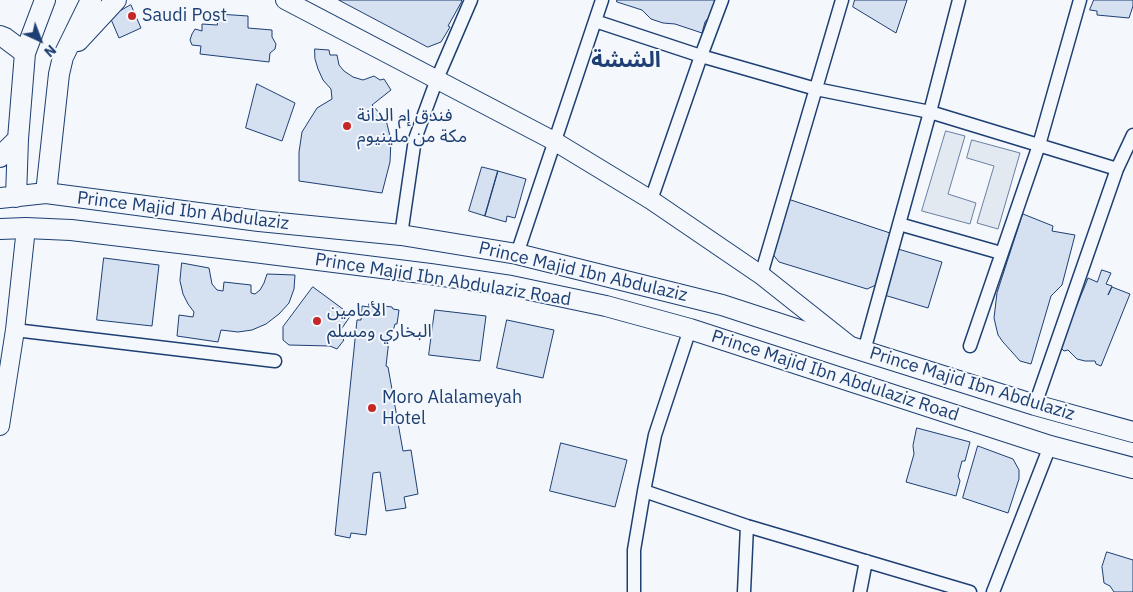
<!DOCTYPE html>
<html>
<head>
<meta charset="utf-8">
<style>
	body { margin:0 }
	#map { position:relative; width:1133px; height:592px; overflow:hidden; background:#f4f7fb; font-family:"IBM Plex Sans",sans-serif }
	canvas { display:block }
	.north { position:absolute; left:15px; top:15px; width:50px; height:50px; -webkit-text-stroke:4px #f4f7fb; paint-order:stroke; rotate:137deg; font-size:14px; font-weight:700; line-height:20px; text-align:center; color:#1d3f73 }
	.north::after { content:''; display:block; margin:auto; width:18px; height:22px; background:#1d3f73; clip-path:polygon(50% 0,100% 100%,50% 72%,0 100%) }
</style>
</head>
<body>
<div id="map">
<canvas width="1133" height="592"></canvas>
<div class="north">N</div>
</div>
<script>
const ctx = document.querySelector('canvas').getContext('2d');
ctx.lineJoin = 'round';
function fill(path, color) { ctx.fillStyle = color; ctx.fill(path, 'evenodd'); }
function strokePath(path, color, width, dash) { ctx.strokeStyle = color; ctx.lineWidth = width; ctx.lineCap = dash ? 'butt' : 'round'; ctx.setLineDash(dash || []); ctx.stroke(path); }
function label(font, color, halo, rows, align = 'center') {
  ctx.font = font + ' "IBM Plex Sans","Noto Sans Arabic",sans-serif'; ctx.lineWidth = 4; ctx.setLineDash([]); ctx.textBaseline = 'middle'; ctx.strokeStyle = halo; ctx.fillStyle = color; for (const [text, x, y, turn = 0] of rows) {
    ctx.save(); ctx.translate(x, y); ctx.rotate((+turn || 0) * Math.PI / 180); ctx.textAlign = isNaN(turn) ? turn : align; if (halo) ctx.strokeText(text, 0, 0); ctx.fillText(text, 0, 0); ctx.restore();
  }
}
const green = new Path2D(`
	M946 131 965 136 948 194 976 203 970 224 922 211Z
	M972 140 1020 153 998 229 977 223 994 166 967 158Z`);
fill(green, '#e3e9f0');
strokePath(green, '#687fa3', 1);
const building = new Path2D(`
	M339 0H461L462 1 448 26 450 27 441 42 428 47Z
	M617 0H716L712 13 705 22 702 33 675 24 663 23 651 19 642 10 617 2Z
	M855 0H907L896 33 853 7Z
	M1094 0H1133V6L1129 18 1097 15V11L1090 10Z
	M131 5 141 28 119 38 110 17Z
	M218 14 248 16V28L272 30V37L276 44 275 49 270 53 269 62 200 54 201 46 192 45 190 40 192 34 195 29 202 31V24L217 25Z
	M315 49 329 50 330 55H337L339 65 344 71 353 77 363 80 374 76 380 80 384 79 391 90 372 105 386 120 391 140 390 162 382 193 299 181V152L302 132 317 108 332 99 331 89 323 80 318 69 315 59Z
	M257 84 295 103 282 141 246 128Z
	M482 167 498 171 485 216 469 211Z
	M498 171 526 179 515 218 507 216 506 222 485 216Z
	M788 199 893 234 876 285 867 289 779 262 771 252Z
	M1023 214 1053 226 1052 231 1075 235 1062 285 1051 296 1031 364 1020 361 1003 342 998 335 994 318 997 293Z
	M898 249 942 262 928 308 884 295Z
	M104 258 159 265 152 326 97 320Z
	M182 263 209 268 212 284 217 290 223 291 224 282 251 285V293L255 294 260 290 264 283 267 274 295 275 294 289 289 303 279 314 266 324 252 330 238 332 221 330 218 342 177 336 179 315 193 317 194 312 188 304 183 294 180 281Z
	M1102 270 1111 273 1106 284 1112 286 1108 295 1112 287 1130 294 1101 366 1096 364 1095 361H1085L1077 359 1068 350 1064 351 1060 347 1088 278 1097 282Z
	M313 287 351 315 338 334 344 340 337 349 330 346 289 345 283 340V327Z
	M369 304 392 307 393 309 399 310 397 324H395L393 331H390L386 366 388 367 403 451 411 450 418 494 404 497 406 508 386 511 380 472 373 473 366 535 351 533 350 538 335 535 357 320H361L362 306 369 307Z
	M435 310 486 316 480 361 429 355Z
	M507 320 554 330 543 378 497 368Z
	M917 428 970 442 965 461H962L958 476 960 481 956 496 906 482 914 454 913 446Z
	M561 443 627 460 615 507 550 491Z
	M978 446 1013 459 1019 470V479L1008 513 963 498Z
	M1107 552 1133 560V592H1114L1110 586 1104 583 1102 567Z`);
fill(building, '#d5e0f0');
strokePath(building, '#1d3f73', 1);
const street = new Path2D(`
	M595 21 701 56 816 89 930 112 1117 169
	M651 200 701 56 722 0
	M899 224 1001 253
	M401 235 415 139 437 79 471 0
	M517 254 602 0
	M761 275 842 0
	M15 330 275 361
	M970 346 1039 145 1080 0
	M864 351 930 112 959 0
	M1035 405 1117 169 1133 135
	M644 491 747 526 970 592
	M634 592V550L644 491 655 435 690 329
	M744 592 747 526
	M860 592 866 561
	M993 592 1050 446`);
const secondary = new Path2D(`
	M285 0 554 141 651 200 761 275 848 344
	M0 426 15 330 26 228`);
const primary = new Path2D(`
	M0 36 5 38 25 53
	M78 41 116 0
	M0 157 18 139
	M46 193 59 74 63 57 91 0
	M16 197 18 139 25 53 45 0
	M0 198 46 193 259 221 401 235 517 254 722 305 854 348 1035 405 1133 432
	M0 229 26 228 71 230 254 252 430 274 511 286 606 306 690 329 1050 446 1133 468`);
strokePath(street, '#1d3f73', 15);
strokePath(secondary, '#1d3f73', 20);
strokePath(primary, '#1d3f73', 22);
strokePath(street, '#f4f7fb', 12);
strokePath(secondary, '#f4f7fb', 18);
strokePath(primary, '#f4f7fb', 20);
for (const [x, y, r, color] of [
	[132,16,5,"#c62828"],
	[347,126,5,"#c62828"],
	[317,321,5,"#c62828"],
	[372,408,5,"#c62828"]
]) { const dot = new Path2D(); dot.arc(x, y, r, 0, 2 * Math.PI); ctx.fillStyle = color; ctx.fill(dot); strokePath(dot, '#f4f7fb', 2); }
label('18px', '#1d3f73', '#f4f7fb', [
	["Saudi Post",142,16],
	["فندق إم الدانة",357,116],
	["مكة من ملينيوم",357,137],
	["الأمامين",327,311],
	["البخاري ومسلم",327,332],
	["Moro Alalameyah",382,398],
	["Hotel",382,419]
], 'left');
label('18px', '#1d3f73', '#f4f7fb', [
	["Prince Majid Ibn Abdulaziz",183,211,7],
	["Prince Majid Ibn Abdulaziz",583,272,13],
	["Prince Majid Ibn Abdulaziz Road",443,280,9],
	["Prince Majid Ibn Abdulaziz Road",835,376,18],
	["Prince Majid Ibn Abdulaziz",972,384,17]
]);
label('bold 22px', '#1d3f73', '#f4f7fb', [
	["الششة",626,61]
]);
</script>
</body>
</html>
